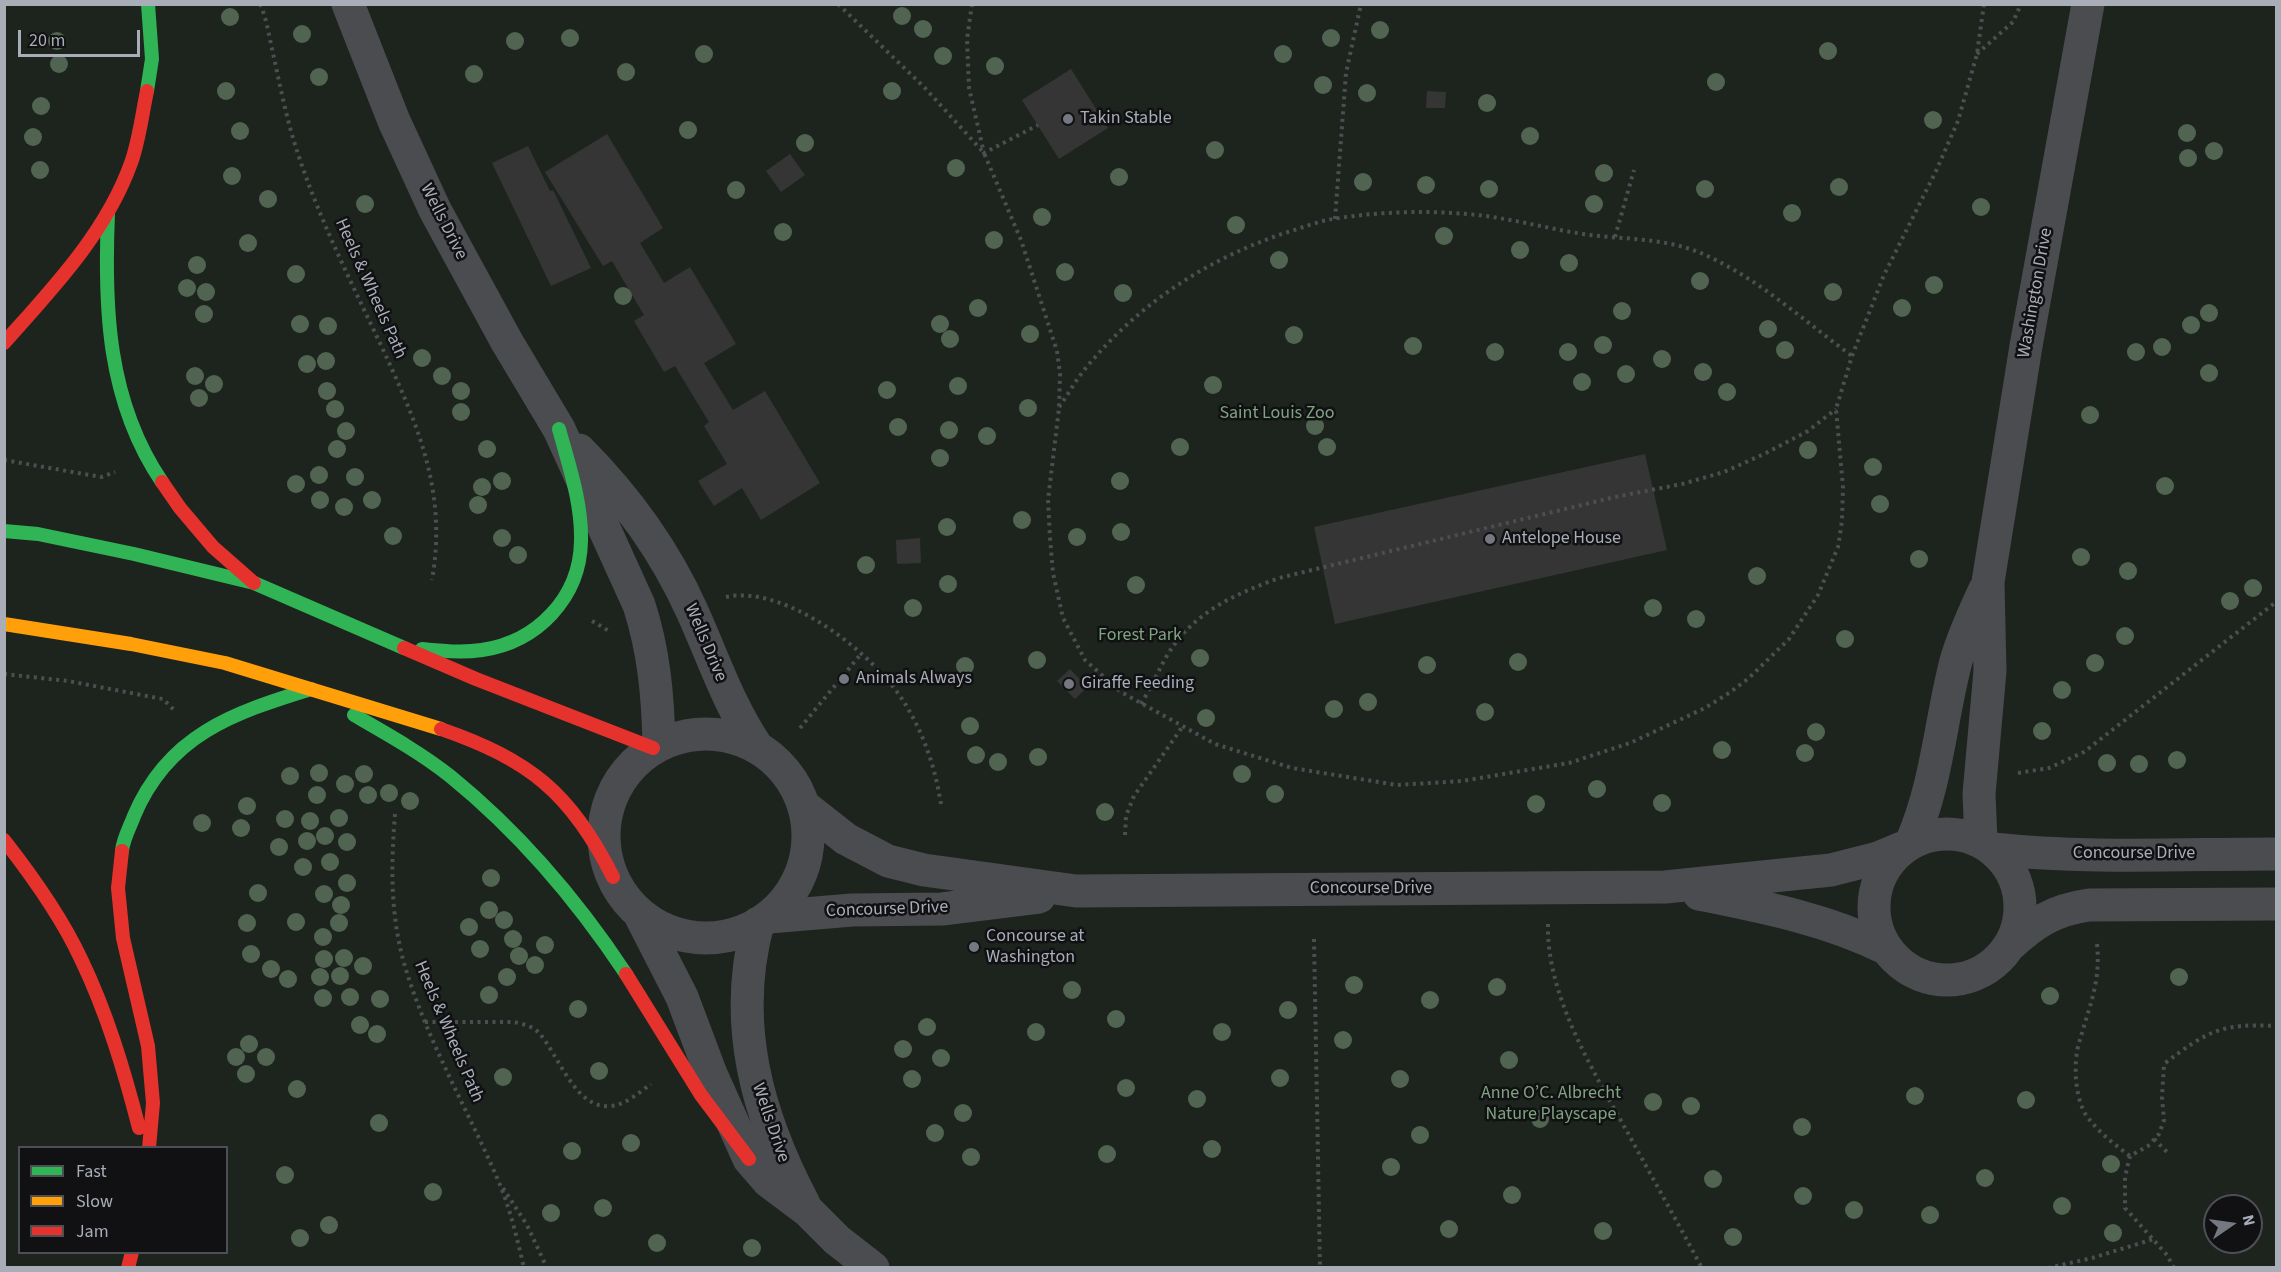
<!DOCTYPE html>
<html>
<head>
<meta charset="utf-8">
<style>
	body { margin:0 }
	#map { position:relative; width:2281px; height:1272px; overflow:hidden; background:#171717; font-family:"Source Sans 3",sans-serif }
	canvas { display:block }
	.frame { position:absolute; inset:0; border:6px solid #a8adb8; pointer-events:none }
	.legend { position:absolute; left:18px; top:1146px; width:210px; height:108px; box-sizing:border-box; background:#111113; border:2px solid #4d4f55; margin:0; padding:8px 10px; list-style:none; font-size:18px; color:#a8adb8 }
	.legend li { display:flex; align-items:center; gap:12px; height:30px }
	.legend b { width:30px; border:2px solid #4d4f55 }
	.north { position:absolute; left:2203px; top:1194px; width:60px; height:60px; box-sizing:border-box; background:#111113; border:2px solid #4d4f55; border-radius:50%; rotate:77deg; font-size:16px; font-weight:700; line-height:24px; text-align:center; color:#a8adb8 }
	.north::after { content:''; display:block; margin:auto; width:21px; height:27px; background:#757880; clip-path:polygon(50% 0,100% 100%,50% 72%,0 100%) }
	.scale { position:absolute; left:18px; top:30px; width:122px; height:27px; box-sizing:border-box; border:3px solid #a8adb8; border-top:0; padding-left:8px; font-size:18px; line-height:21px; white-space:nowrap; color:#a8adb8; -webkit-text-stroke:4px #111113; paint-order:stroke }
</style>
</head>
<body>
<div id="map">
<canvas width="2281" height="1272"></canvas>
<div class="frame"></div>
<ul class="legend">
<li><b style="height:8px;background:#30b455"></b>Fast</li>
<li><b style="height:8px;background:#ff9f0a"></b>Slow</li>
<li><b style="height:8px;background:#e5322d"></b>Jam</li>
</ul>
<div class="north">N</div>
<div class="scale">20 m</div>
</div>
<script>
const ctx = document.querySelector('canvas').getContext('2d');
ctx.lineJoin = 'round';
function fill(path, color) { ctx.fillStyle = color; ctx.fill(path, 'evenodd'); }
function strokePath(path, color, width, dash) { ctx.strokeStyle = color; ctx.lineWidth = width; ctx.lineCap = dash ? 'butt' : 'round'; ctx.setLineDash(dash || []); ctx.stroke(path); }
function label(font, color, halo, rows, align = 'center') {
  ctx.font = font + ' "Source Sans 3",sans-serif'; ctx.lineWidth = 5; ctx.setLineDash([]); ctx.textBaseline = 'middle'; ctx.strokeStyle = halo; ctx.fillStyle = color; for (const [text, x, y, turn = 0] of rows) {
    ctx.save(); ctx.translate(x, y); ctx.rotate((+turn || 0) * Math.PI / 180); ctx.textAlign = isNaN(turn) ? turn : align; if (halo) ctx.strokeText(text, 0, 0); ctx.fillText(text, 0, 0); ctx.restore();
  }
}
fill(new Path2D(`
	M5 5H2276V1267L5 1268ZM20 1148H226V1252H20ZM2215 1206H2251V1242H2215Z`), '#1d241e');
fill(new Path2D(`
	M1071 69 1108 128 1059 159 1022 100Z
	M1427 91 1446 92 1445 108H1426Z
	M607 134 663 228 640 243 664 283 690 267 736 344 704 363 733 410 765 391 820 483 761 520 742 488 714 506 698 481 727 464 704 426 709 422 675 366 664 372 634 321 644 315 622 278 612 261 603 266 545 172Z
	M528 146 550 191 553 190 591 268 551 286 492 163Z
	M790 154 805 175 781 192 766 171Z
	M1645 454 1667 550 1335 624 1314 527Z
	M920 538 921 563 897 564 896 540Z
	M1070 669 1087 687 1075 699 1057 681Z`), '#353536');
strokePath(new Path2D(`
	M260 4C267 19 269 37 273 53 280 86 287 121 298 154 319 218 350 280 379 341 416 421 448 489 432 580
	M838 4 925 88 984 153 1021 240 1057 351 1060 374 1059 408 1048 500 1050 538 1053 573 1063 618 1085 660 1121 692 1215 744 1292 768 1397 785 1462 781 1569 763 1630 743 1705 708 1729 693 1749 678 1789 639 1818 595 1838 547 1842 521 1843 487 1836 409 1852 356 1884 275 1936 171 1958 121 1977 54 1984 4
	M972 4 967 39 969 88 984 153 1038 125
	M1977 54 2013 22 2021 4
	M1335 219 1346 73 1361 4
	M1615 237 1634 170
	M1059 407C1068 395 1075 381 1085 369 1138 304 1208 258 1288 232 1301 228 1314 223 1327 220 1372 212 1421 210 1467 214 1506 217 1544 228 1583 234 1623 240 1665 237 1703 254 1758 278 1804 321 1852 356
	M4 460 101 477 115 472
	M726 597C786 584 874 654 904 702 924 734 935 767 941 804
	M592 621 609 631
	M4 674 68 681 152 697 163 699 174 710
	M1141 704C1150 689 1157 674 1165 659 1191 613 1233 595 1279 578L1615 497 1682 484 1724 472 1764 454 1808 431 1836 409
	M800 728 861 654
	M2018 773 2049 768 2084 752 2276 602
	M395 814C391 864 390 913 404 963 426 1039 467 1108 498 1180 510 1208 517 1238 524 1268
	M1125 835 1126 816 1134 796 1183 726
	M1548 924C1546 996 1595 1074 1629 1135 1653 1179 1678 1223 1702 1268
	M1314 939 1320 1268
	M2097 944C2101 982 2089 1007 2079 1043 2073 1063 2075 1098 2086 1115 2098 1132 2114 1144 2130 1156
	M425 1022H514C523 1024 533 1026 539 1033 559 1055 575 1110 611 1106 625 1105 640 1092 651 1084
	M2154 1139 2167 1152
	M503 1188 527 1225 547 1268
	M2048 1268 2092 1258 2154 1239
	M2174 1268 2167 1255 2125 1208V1177L2130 1156 2148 1146 2159 1134 2164 1120 2162 1097 2164 1064C2207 1031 2222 1023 2276 1026`), '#4d4e52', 4, [3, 4.5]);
strokePath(new Path2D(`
	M348 4 394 121 435 210 507 342 559 429 639 605C654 651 658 697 659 745
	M579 450C625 496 665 551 692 611 713 657 728 704 757 747
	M604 836a102 102 0 1 1 204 0a102 102 0 1 1-204 0Z
	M804 806 846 839 888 861 924 870 1076 891 1665 887 1831 870 1878 858 1902 848
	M1874 907a73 73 0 1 1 146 0a73 73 0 1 1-146 0Z
	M1981 841 1979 794 1990 671 1988 582 2026 346 2088 4
	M1911 843C1937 784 1940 723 1956 661 1963 636 1974 613 1985 589
	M1993 849C2086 859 2182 854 2276 854
	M1699 894C1763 907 1826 919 1885 948
	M639 913 682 997 711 1074 749 1159 768 1181 808 1211 837 1240 873 1268
	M769 917 852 910 942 909 1039 897
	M758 923C731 1023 757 1115 804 1204
	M2008 947C2034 923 2053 910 2089 905L2276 904`), '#4b4c50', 33);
strokePath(new Path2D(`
	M147 91 152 59 148 4
	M108 213C104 307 107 401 162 482
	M4 531 38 534 134 554 254 583 404 648
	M422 649C442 651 462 653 482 650 537 642 580 598 581 541 582 503 569 466 559 429
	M354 715C387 734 421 753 450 776 519 832 577 900 626 974
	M122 851C123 839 130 827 134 816 168 735 233 713 311 689`), '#30b455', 14);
strokePath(new Path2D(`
	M4 624 131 644 225 663 441 729`), '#ff9f0a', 14);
strokePath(new Path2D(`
	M4 343C52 289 106 233 131 163 139 141 142 115 147 91
	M162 482 180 508 213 547 254 583
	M404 648 476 679 653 748
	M441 729C530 760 571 793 613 877
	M4 840C33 877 61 916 81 959 107 1013 124 1070 139 1128
	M122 851 118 888 123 938 148 1046 153 1103 149 1148
	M626 974 701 1095 749 1159
	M128 1268 132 1252`), '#e5322d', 14);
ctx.fillStyle = '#506451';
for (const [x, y] of [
	[902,16],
	[230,17],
	[923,29],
	[1380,30],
	[302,34],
	[570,38],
	[1331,38],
	[57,41],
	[515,41],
	[1828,51],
	[704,54],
	[1283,54],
	[943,56],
	[59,64],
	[995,66],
	[626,72],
	[474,74],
	[319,77],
	[1716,82],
	[1323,85],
	[226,91],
	[892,91],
	[1367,93],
	[1487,103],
	[41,106],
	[1933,120],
	[688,130],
	[240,131],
	[2187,133],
	[1530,136],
	[33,137],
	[805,143],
	[1215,150],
	[2214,151],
	[2188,158],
	[956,168],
	[40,170],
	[1604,173],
	[232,176],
	[1119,177],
	[1363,182],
	[1426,185],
	[1839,187],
	[1489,189],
	[1705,189],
	[736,190],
	[268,199],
	[365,204],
	[1594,204],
	[1981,207],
	[1792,213],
	[1042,217],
	[1236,225],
	[783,232],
	[1444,236],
	[994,240],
	[248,243],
	[1520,250],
	[1279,260],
	[1569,263],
	[197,265],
	[1065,272],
	[296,274],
	[1700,281],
	[1934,285],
	[187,288],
	[206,292],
	[1833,292],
	[1123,293],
	[623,296],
	[978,308],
	[1902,308],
	[1622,311],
	[2209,313],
	[204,314],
	[300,324],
	[940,324],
	[2191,325],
	[328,326],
	[1768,329],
	[1030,334],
	[1294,335],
	[950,339],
	[1603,345],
	[1413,346],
	[2162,347],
	[1785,350],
	[1495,352],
	[1568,352],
	[2136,352],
	[422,358],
	[1662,359],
	[326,361],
	[307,364],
	[1703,372],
	[2209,373],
	[1626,374],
	[195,376],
	[442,376],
	[1582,382],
	[214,384],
	[1213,385],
	[958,386],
	[887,390],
	[327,391],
	[461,391],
	[1727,392],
	[199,398],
	[1028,408],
	[335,409],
	[461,412],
	[2090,415],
	[1315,426],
	[898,427],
	[949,430],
	[346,431],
	[987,436],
	[1180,447],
	[1327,447],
	[337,449],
	[487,449],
	[1808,450],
	[940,458],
	[1873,467],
	[319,475],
	[355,477],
	[502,481],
	[1120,481],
	[296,484],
	[2165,486],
	[482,487],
	[320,500],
	[372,500],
	[1880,504],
	[478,505],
	[344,507],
	[1022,520],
	[947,527],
	[1121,532],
	[393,536],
	[1077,537],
	[502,538],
	[518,555],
	[2081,557],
	[1919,559],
	[866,565],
	[2128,571],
	[1757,576],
	[948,584],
	[1136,585],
	[2253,588],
	[2230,601],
	[913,608],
	[1653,608],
	[1696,619],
	[2125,636],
	[1845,639],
	[1200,658],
	[1037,660],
	[1518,662],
	[2095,663],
	[1427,665],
	[965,666],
	[2062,690],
	[1368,702],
	[1334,709],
	[1485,712],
	[1206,718],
	[970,726],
	[2042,731],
	[1816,732],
	[1722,750],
	[1805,753],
	[976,755],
	[1038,757],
	[2177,760],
	[998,762],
	[2107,763],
	[2139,764],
	[319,773],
	[364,774],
	[1242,774],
	[290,776],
	[345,784],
	[1597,789],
	[389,793],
	[1275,794],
	[317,795],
	[368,795],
	[410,801],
	[1662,803],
	[1536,804],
	[247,806],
	[1105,812],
	[339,818],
	[285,819],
	[310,821],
	[202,823],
	[241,828],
	[325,836],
	[307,841],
	[347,842],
	[279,847],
	[330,862],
	[303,867],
	[491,878],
	[347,883],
	[258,893],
	[324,894],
	[341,905],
	[489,910],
	[504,920],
	[296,922],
	[247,923],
	[339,923],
	[469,927],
	[323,937],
	[513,939],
	[545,945],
	[480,949],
	[251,954],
	[519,956],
	[344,958],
	[324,959],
	[535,965],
	[363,966],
	[271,969],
	[340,976],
	[320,977],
	[507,977],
	[2179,977],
	[288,979],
	[1354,985],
	[1497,987],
	[1072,990],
	[489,995],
	[2050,996],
	[350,997],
	[323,998],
	[380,999],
	[1430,1000],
	[578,1009],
	[1288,1010],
	[1116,1019],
	[360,1025],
	[927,1027],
	[1036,1032],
	[1222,1032],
	[377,1034],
	[1343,1040],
	[249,1044],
	[903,1049],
	[236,1057],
	[266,1057],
	[941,1058],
	[1509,1060],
	[599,1071],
	[246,1074],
	[503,1077],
	[1280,1078],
	[912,1079],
	[1400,1079],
	[1126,1088],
	[297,1089],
	[1915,1096],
	[1197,1099],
	[2026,1100],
	[1653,1102],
	[1691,1106],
	[963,1113],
	[1540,1119],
	[379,1123],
	[1802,1127],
	[935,1133],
	[1420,1135],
	[631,1143],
	[1212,1149],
	[572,1151],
	[1107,1154],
	[971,1157],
	[2111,1164],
	[1391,1167],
	[285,1175],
	[1985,1178],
	[1713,1179],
	[433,1192],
	[1512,1195],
	[1803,1196],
	[2062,1206],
	[603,1208],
	[1854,1210],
	[551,1213],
	[1930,1215],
	[329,1225],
	[1449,1229],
	[1603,1231],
	[2113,1233],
	[1733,1237],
	[300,1238],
	[657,1243],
	[752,1248]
]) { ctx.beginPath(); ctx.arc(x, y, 9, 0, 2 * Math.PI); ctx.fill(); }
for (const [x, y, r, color] of [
	[1068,119,6,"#757880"],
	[1490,539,6,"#757880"],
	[844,679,6,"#757880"],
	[1069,684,6,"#757880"],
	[974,947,6,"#757880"]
]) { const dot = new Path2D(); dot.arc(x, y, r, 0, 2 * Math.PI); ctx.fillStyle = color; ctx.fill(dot); strokePath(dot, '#111113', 2); }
label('18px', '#a8adb8', '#111113', [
	["Takin Stable",1080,119],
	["Antelope House",1502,539],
	["Animals Always",856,679],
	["Giraffe Feeding",1081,684],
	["Concourse at",986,937],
	["Washington",986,958]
], 'left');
label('18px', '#a8adb8', '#111113', [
	["Wells Drive",443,222,63],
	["Heels & Wheels Path",370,289,66],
	["Washington Drive",2036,293,-80],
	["Wells Drive",705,643,67],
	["Concourse Drive",2134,854],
	["Concourse Drive",1371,889],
	["Concourse Drive",887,910,-2],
	["Heels & Wheels Path",448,1032,67],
	["Wells Drive",770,1123,71]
]);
label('18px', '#7fa381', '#111113', [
	["Saint Louis Zoo",1277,414],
	["Forest Park",1140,636],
	["Anne O’C. Albrecht",1551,1094],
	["Nature Playscape",1551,1115]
]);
</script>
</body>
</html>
